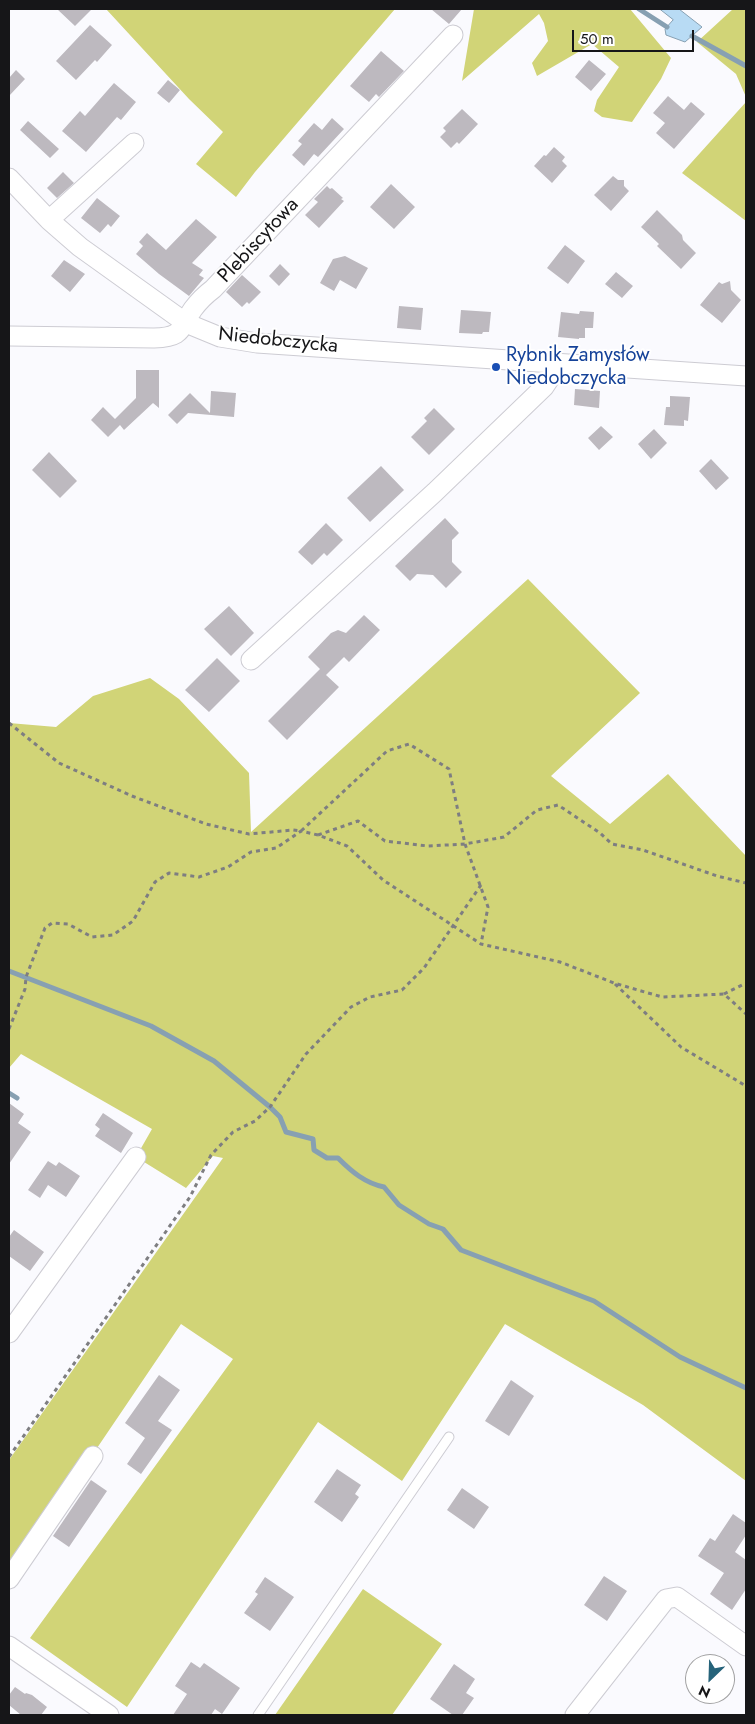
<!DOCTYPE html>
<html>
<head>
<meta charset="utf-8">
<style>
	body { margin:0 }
	#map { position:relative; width:755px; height:1724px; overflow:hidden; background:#fafafe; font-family:Jost,sans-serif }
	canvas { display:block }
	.frame { position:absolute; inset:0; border:10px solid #161618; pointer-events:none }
	.north { position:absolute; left:685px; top:1654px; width:50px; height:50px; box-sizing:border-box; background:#fff; border:1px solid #a2a2a3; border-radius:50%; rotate:204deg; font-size:14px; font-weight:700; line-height:20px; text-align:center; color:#161618 }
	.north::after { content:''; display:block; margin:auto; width:18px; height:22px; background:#26637a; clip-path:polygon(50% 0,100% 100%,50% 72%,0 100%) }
	.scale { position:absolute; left:572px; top:30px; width:122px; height:22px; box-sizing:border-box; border:2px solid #161618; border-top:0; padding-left:6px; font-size:15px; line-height:18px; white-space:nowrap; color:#161618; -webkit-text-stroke:4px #fff; paint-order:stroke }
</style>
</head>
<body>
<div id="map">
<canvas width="755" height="1724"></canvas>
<div class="frame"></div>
<div class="north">N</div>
<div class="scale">50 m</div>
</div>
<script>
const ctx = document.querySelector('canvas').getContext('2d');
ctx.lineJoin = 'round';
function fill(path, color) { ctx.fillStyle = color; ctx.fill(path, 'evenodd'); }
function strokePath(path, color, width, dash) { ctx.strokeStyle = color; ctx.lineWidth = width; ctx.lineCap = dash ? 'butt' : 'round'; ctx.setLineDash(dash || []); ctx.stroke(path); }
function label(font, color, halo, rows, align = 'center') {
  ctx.font = font + ' Jost,sans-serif'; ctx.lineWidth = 4; ctx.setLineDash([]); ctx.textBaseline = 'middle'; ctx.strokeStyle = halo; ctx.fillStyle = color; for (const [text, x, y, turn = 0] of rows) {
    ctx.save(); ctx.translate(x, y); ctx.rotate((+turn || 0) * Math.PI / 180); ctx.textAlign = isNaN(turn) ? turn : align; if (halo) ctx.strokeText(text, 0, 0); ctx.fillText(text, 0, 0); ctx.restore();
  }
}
fill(new Path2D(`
	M106 9H395L255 172 236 197 196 164 223 132 189 99Z
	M474 9H630L671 58 661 79 632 122 602 117 594 111 597 100 619 67 592 44 537 76 532 63 548 41 544 23 539 14 462 81Z
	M733 9H746V97L736 74 697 42Z
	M746 102V221L682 173Z
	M528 579 640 693 551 776 610 824 668 774 746 856V1481L643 1405 505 1324 402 1481 318 1422 127 1707 30 1638 233 1359 181 1324 9 1578V1460L223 1158 213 1156 186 1188 136 1157 152 1129 21 1054 9 1068V723L56 727 93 696 150 678 179 699 249 773 251 832Z
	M363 1589 442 1644 392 1715H275Z`), '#d1d477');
const water = new Path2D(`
	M660 9H679L702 27 685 42 666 35 665 29 673 20Z`);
fill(water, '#b8dbf4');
strokePath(water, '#87a0b2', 1);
strokePath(new Path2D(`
	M639 9 667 27
	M692 36 746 66
	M9 971 151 1026 214 1061 270 1107 280 1117 286 1132 313 1139 314 1150 327 1158H338C352 1172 365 1183 384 1187L399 1205 429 1224 443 1229 461 1250 594 1301 680 1357 746 1388
	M9 1093 17 1098`), '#87a0b2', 5);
fill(new Path2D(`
	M57 9H92L75 26Z
	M431 9H462L449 24Z
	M90 25 112 45 97 62 95 60 76 80 56 61Z
	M381 51 404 71 379 97 376 94 369 102 350 86Z
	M589 60 606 74 591 91 575 77Z
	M16 70 25 79 9 96V78Z
	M168 80 180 90 169 103 157 93Z
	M114 83 136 102 121 120 117 117 86 152 62 131 80 111 85 116Z
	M668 96 684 110 691 102 705 114 674 149 656 133 665 123 653 113Z
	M462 109 478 124 459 144 457 142 451 148 440 137 446 131 443 128Z
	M332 118 344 129 318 157 314 154 304 166 292 155 302 144 298 141 314 123 322 130Z
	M28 121 59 149 50 158 20 130Z
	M554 147 565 157 562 161 567 166 552 183 534 166 544 155 546 156Z
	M63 172 74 183 57 198 47 188Z
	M613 176 618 180H624V186L629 191 611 211 594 195Z
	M391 184 415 207 394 229 370 207Z
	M327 186 330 189 332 188 343 198 341 199 344 201 319 228 305 215 318 202 314 199Z
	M97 198 120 216 111 227 108 224 100 233 81 218Z
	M657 210 682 235 683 240 696 253 681 269 657 246 659 244 641 227Z
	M196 219 217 237 192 263 203 270 199 275 204 278 189 296 159 274 136 254 143 246 139 242 147 233 166 250Z
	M565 245 585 261 568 284 547 268Z
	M345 256 368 268 356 289 340 280 334 291 320 283 333 259Z
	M64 260 85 274 70 292 51 276Z
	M280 264 290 274 279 286 269 276Z
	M616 272 633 286 622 298 605 284Z
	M242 275 261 292 249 304 247 302 242 307 226 292Z
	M730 281 731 290 741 300 722 323 700 305 719 282 722 284Z
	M399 306 423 308 421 330 397 328Z
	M461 310 491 312 489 332H483L482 334 459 333Z
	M580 311 594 312 593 328H585V338H579V339L558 337 561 312 579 314Z
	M136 370H159V408L153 403 124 430 120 425 108 437 91 420 103 407 115 419 136 398Z
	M575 389 600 391 599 408 574 405Z
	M211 391 236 393 234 417 188 413 177 424 168 415 190 393 210 413Z
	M670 396 690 397 688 421 684 420V426L664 425 666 407H670Z
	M434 408 455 429 429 455 411 437 427 421 424 418Z
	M601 426 613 437 599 450 588 438Z
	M654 429 667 443 651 459 638 444Z
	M49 452 77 481 60 498 32 470Z
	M711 459 729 478 716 490 699 471Z
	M381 466 404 490 370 522 347 498Z
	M445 518 459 533 452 540V562L462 572 446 588 433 575 417 574 410 581 395 566Z
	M326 523 343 540 327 556 324 553 312 565 298 552Z
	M229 606 254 633 231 656 204 629Z
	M364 615 380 630 349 662 344 657 326 675 339 687 287 740 268 721 320 669 308 657 331 633 338 630 346 633Z
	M217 658 240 681 209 712 185 690Z
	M9 1103 24 1114 18 1123 31 1132 9 1164Z
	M103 1113 133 1133 121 1153 95 1136 100 1129 95 1125Z
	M48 1161 56 1166 59 1162 80 1176 66 1197 48 1185 40 1198 28 1190Z
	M14 1230 44 1252 30 1271 9 1256V1237Z
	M159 1375 180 1390 158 1421 172 1430 141 1474 127 1464 145 1438 125 1423Z
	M511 1380 534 1396 509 1436 485 1421Z
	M337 1469 361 1485 355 1494 359 1497 342 1522 314 1502Z
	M91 1480 107 1491 69 1547 53 1536Z
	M462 1488 489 1507 474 1529 447 1510Z
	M733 1514 746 1523V1535L735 1552 746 1560V1589L732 1610 710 1594 724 1573 698 1556 710 1538 715 1541Z
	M604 1576 627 1591 607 1621 584 1605Z
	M265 1577 294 1597 270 1631 244 1613 258 1594 255 1592Z
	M191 1662 200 1668 204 1663 240 1688 222 1714 215 1709 211 1715H173L187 1694 175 1686Z
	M454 1664 475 1679 466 1693 474 1698 462 1715H453L430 1699Z
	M15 1687 25 1694 26 1693 32 1695 47 1707 41 1715H21L9 1705V1695Z`), '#bdb9bf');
const lane = new Path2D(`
	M258 1715 449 1437`);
const street = new Path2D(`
	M9 178 49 220 80 247 186 323 220 337 257 343 746 376
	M49 220 134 143
	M9 336 154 338C184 337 179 329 193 309 199 301 205 295 213 289L453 35
	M251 660 435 492 544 387 552 375 555 363
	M9 1333 136 1157
	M9 1579 93 1456
	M9 1646 109 1715
	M575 1715 666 1599 677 1597 746 1646`);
strokePath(lane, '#cdccd3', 11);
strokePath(street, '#cdccd3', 21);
strokePath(new Path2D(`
	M9 723 59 763 132 796 206 824 249 834 293 830 301 831 387 751 409 744 449 769 465 844 488 907 481 944
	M318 835 358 821 385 841 428 846 465 844 504 837 537 810 558 805 600 833 612 844 643 850 717 876 746 883
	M615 984 681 1047 746 1086
	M724 994 746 983
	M9 1029 25 989 26 977 45 928 52 923 68 924 92 937 113 935 133 921 155 882 169 873 199 877 228 867 251 852 276 848 301 831 318 835 347 846 383 880 481 944 560 962 614 983 662 997 724 994 746 1014
	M9 1457 190 1197 211 1155 233 1132 255 1121 270 1107 306 1054 351 1007 370 997 402 990 424 968 481 885`), '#7e7e81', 3, [4, 4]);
strokePath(lane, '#fff', 9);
strokePath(street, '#fff', 19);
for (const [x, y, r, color] of [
	[496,367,5,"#1a4fb4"]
]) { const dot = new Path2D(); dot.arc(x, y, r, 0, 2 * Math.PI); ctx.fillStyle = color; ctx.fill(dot); strokePath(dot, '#fff', 2); }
label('20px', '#161618', '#fff', [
	["Plebiscytowa",259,241,-47],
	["Niedobczycka",278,341,6]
]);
label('20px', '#164399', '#fff', [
	["Rybnik Zamysłów",506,356],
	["Niedobczycka",506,379]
], 'left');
</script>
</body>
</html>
